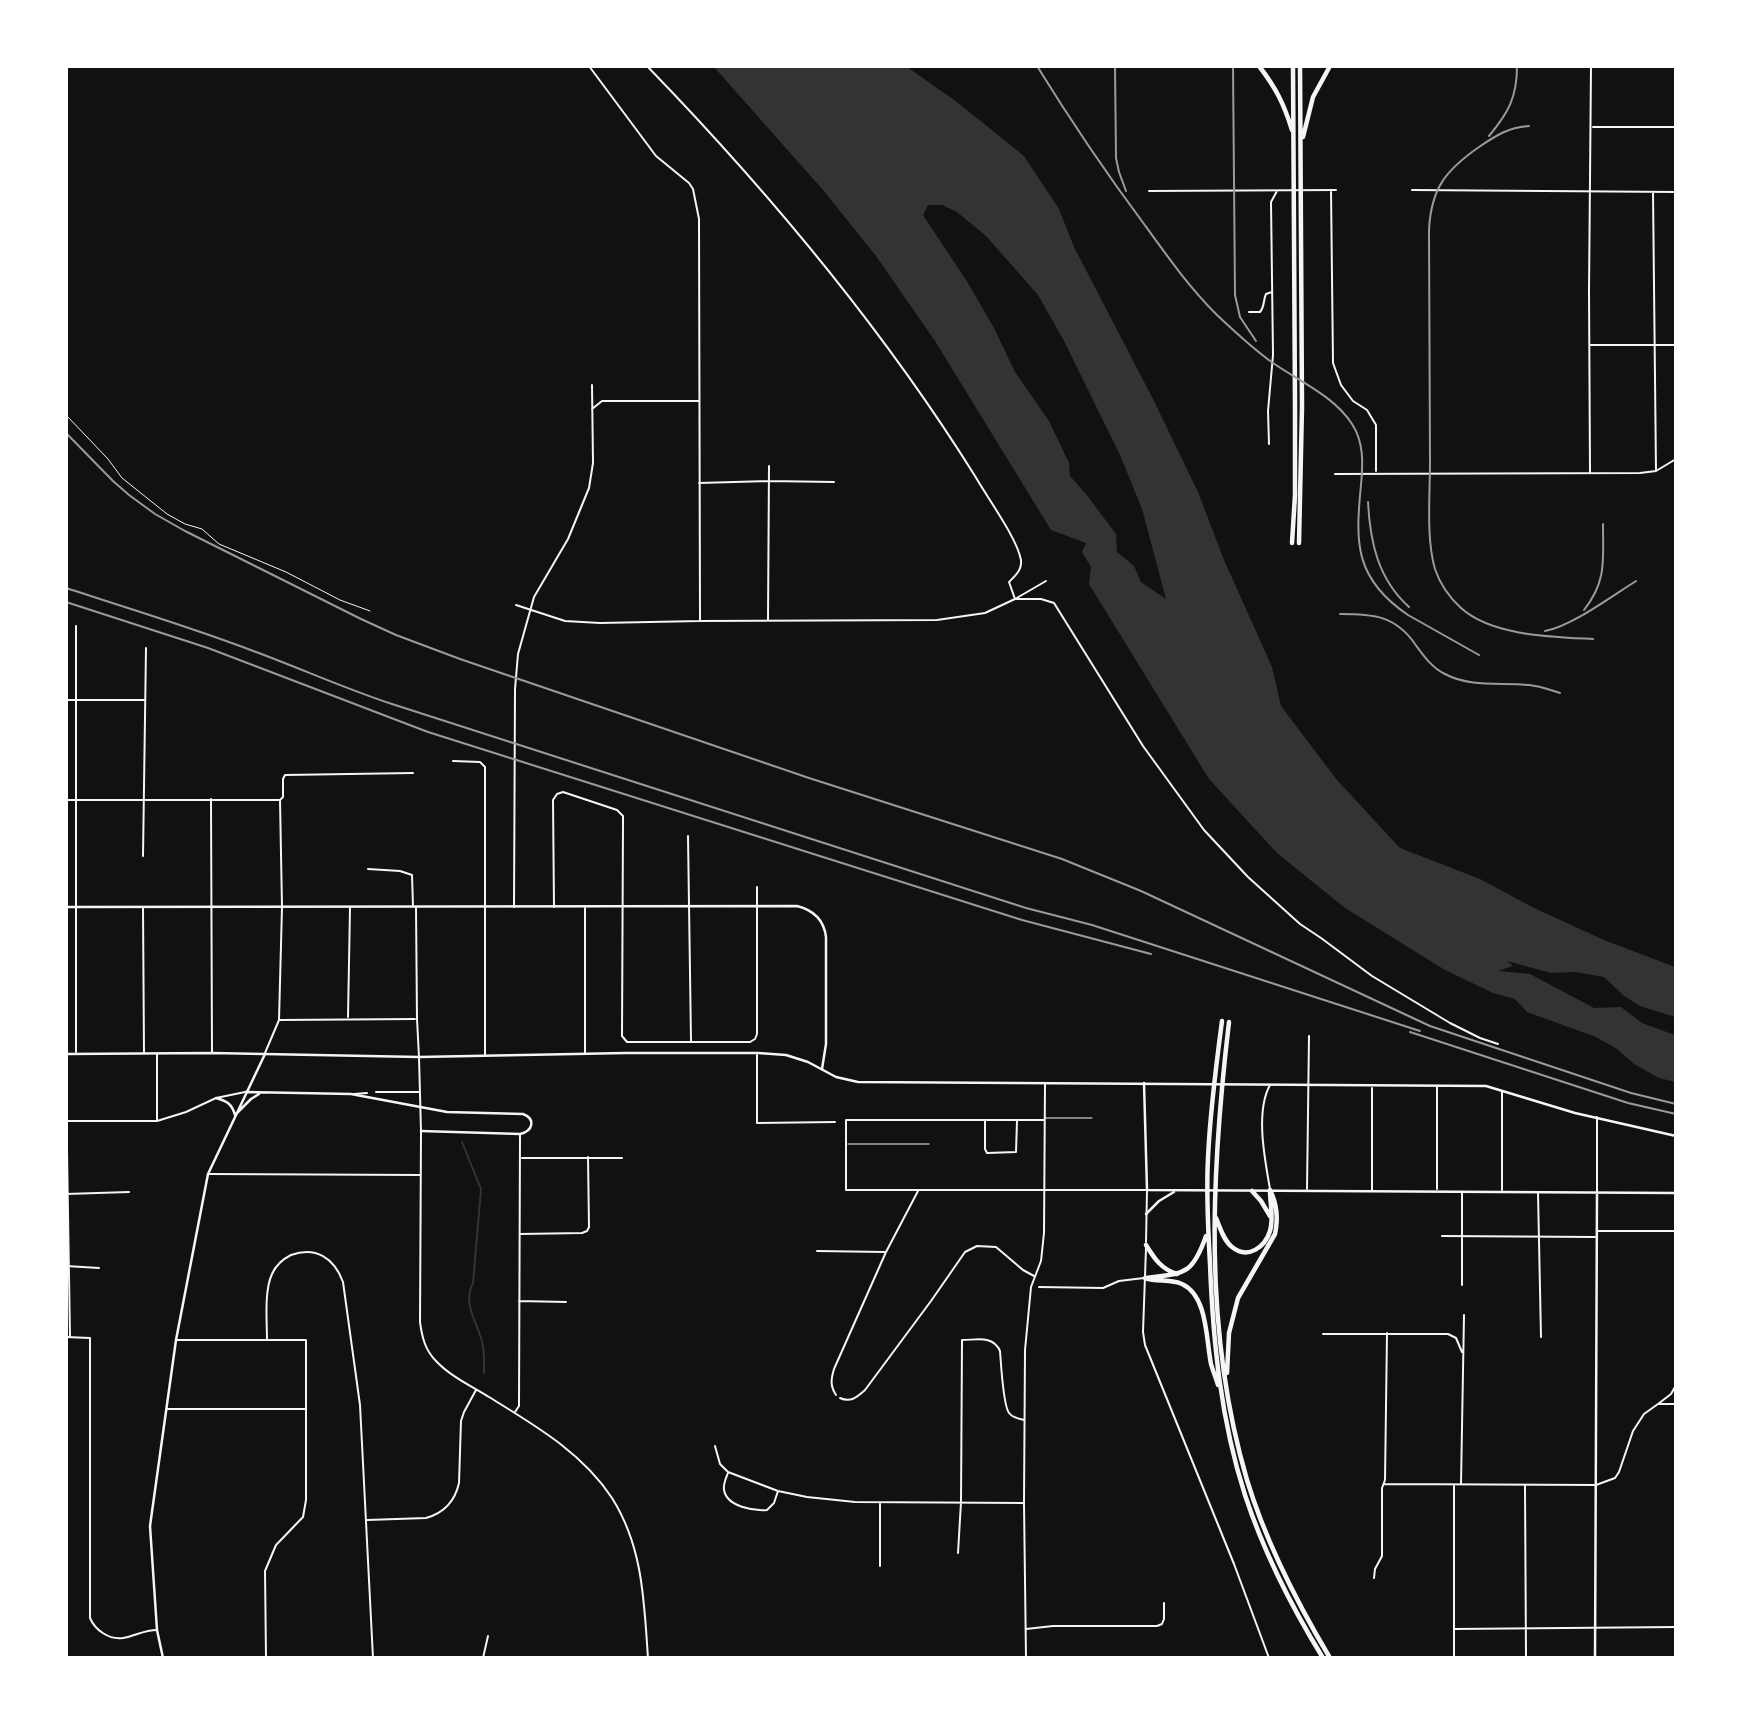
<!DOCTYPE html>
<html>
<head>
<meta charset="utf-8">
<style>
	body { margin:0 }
	#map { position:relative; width:1742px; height:1724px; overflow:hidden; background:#111; font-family:"Exo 2",sans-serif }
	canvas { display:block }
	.frame { position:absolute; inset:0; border:68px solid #fff; pointer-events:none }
</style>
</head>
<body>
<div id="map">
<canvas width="1742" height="1724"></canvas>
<div class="frame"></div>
</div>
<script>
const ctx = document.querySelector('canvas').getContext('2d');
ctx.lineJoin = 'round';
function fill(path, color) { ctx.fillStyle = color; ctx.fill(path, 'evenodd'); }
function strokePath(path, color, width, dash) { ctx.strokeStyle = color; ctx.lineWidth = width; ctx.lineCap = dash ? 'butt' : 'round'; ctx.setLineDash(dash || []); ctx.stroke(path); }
fill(new Path2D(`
	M714 67H907L957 102 1024 156 1059 209 1074 247 1154 401 1198 492 1224 560 1272 667 1281 706 1337 780 1400 848 1480 879 1534 908 1604 940 1675 967V1017L1640 1006 1624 996 1604 977 1575 972 1551 973 1507 961 1513 966 1498 971 1530 974 1594 1008 1621 1007 1642 1023 1675 1035V1082L1659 1078 1634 1064 1617 1049 1596 1037 1527 1012 1515 999 1493 993 1445 970 1345 908 1277 853 1209 779 1089 584 1091 567 1082 552 1086 543 1051 530 935 341 876 256 823 190ZM928 205H942L957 212 986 236 1038 295 1063 339 1120 455 1142 509 1166 599 1141 582 1134 566 1117 552 1116 534 1086 494 1070 476 1069 463 1049 421 1015 372 994 328 968 283 923 215Z`), '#333');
strokePath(new Path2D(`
	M462 1142 481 1189 473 1283C463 1302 475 1319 481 1338 485 1349 484 1361 484 1373`), '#333', 2);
strokePath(new Path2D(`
	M66 415 108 459 122 478 167 514 185 524 202 529 219 544 286 572 340 600 370 611
	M1045 1118H1092
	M848 1144H929`), '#f5f5f5', 1);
strokePath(new Path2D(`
	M589 66 656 156 689 183 693 189 699 219 700 621
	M647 66C769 192 882 327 975 476 987 497 1017 538 1021 560 1022 570 1016 575 1009 582L1015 599H1041L1054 603 1143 746 1204 830 1248 877 1300 924 1321 938 1372 976 1450 1023 1480 1038 1498 1044
	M1593 127H1676
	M1331 190 1333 363 1341 385 1353 401 1367 410 1376 425V471
	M1412 190 1676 192
	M1149 191 1336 190
	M1653 192 1656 471
	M1249 312H1260C1265 306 1263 300 1266 294L1272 292
	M1590 345H1676
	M592 409 602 401H698
	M1269 444 1268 411 1273 355 1271 202 1277 191
	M1590 472 1589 291 1591 66
	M1335 474 1640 473 1656 471 1676 459
	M699 483 769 481 834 482
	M516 605 565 621 600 623 700 621 937 620 985 613 1015 599 1046 581
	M768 620 769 466
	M76 626V1052
	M66 700H145
	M453 761 480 762 485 767V1055
	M211 799 212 1053
	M66 800H279
	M688 836 691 1041
	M143 856 146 648
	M368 869 400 871 412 875 413 906
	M514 907 515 689 518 654 534 597 568 539 589 488 593 463 592 385
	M554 907 553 800 557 794 563 792 617 810 623 816V822L622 1036 627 1042H750L755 1039 757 1034V887
	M143 908 144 1053
	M416 908 417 1019 419 1057 421 1131 420 1322C422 1337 425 1350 436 1361 450 1376 471 1386 489 1397 534 1425 582 1452 612 1498 643 1547 644 1601 648 1658
	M585 908V1053
	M348 1017 350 908
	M280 1020 415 1019
	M265 1053 279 1020 282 907 280 800 283 797V779L285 775 413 773
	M757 1055V1123L835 1122
	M1270 1085C1255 1112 1265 1160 1270 1189
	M1372 1088V1190
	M66 1089 70 1336
	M1502 1091V1190
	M376 1092H419
	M354 1094 367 1093
	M985 1120V1149L987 1153 1016 1152 1017 1121
	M1044 1120H846V1190H1147L1146 1242
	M67 1121H157L186 1112 216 1098 245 1092
	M157 1121V1054
	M522 1158H622
	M208 1174 420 1175
	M1307 1189 1309 1036
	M1437 1189V1087
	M1597 1192V1117
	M1538 1193 1541 1337
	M66 1194 129 1192
	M1597 1231H1676
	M520 1234 582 1233 587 1231 589 1227 588 1157
	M1442 1236 1595 1237
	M1146 1248 1143 1332 1145 1345 1234 1564 1269 1658
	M817 1251 885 1252
	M66 1266 99 1268
	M1462 1285V1193
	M1039 1287 1103 1288 1119 1281 1144 1278
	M519 1301 566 1302
	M1323 1334H1448L1456 1338 1462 1352
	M66 1337 90 1338V1618C95 1630 109 1640 123 1638 135 1636 144 1630 157 1630
	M176 1340H306V1500L303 1517 276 1545 265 1571 266 1658
	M267 1340C267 1321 264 1291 272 1274 276 1265 283 1259 291 1255 316 1246 334 1258 343 1282L360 1405 373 1658
	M1676 1367V1383
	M836 1395C830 1386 831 1379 834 1369L886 1252 918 1191
	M840 1398C851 1403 857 1397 865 1390L931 1301 965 1252 977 1246 996 1247 1023 1270 1034 1276
	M1658 1404 1671 1394 1676 1385
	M167 1409H305
	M515 1412 519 1406 520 1135
	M715 1446 720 1464 728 1472 778 1491 807 1497 855 1502 1023 1503
	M728 1473C726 1478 723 1484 724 1490 727 1507 754 1511 767 1510L774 1503 778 1491
	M1384 1484 1596 1485 1615 1478 1619 1472 1633 1431 1644 1414 1658 1404H1676
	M1461 1484 1464 1315
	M1525 1486 1526 1658
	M880 1503V1566
	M367 1520 426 1518C444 1513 455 1501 459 1483L461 1421 464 1412 476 1390
	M1676 1529V1542
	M958 1553 961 1502 962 1340C977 1340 993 1335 1000 1351 1001 1363 1003 1405 1009 1413 1012 1417 1019 1419 1024 1420
	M1374 1578 1375 1569 1382 1556V1488L1385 1480 1387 1333
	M1026 1629 1053 1626H1157L1162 1624 1164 1619V1603
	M1454 1629 1676 1627
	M483 1658 488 1636
	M1026 1658 1024 1503 1025 1350 1031 1287 1041 1261 1044 1233 1045 1084
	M1454 1658V1486`), '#f5f5f5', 2);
strokePath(new Path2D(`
	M66 907 797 906C813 910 824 920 826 937V1044L822 1069
	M1144 1083 1147 1190 1676 1193
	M246 1092 351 1094 447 1112 523 1114C536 1119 533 1131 520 1134L421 1131
	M216 1098C227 1101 232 1104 235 1115L251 1099 259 1094
	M1146 1214 1159 1201 1174 1192
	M163 1658 157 1630 150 1526 176 1340 208 1174 265 1054
	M1595 1658 1597 1193`), '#f5f5f5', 2.5);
strokePath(new Path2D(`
	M66 1054 212 1053 419 1057 626 1053H758L786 1055 808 1062 836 1077 858 1082 1486 1086 1575 1113 1676 1136`), '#f5f5f5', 2.5);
strokePath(new Path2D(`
	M1259 66C1276 88 1284 104 1292 130
	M1303 137 1313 97 1330 66
	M1292 543 1295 495V406L1293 66
	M1299 543 1302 407 1300 66
	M1222 1021C1216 1066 1210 1112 1208 1158 1206 1194 1208 1229 1210 1264 1213 1342 1221 1421 1245 1495 1264 1553 1291 1606 1323 1658
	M1229 1022C1211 1174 1203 1331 1247 1480 1266 1543 1296 1601 1330 1658
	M1252 1191 1261 1201 1270 1216
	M1216 1218C1220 1227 1223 1240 1232 1247 1248 1260 1265 1247 1270 1231 1274 1218 1270 1204 1270 1191
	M1146 1245C1154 1258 1161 1269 1177 1274
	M1145 1278C1157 1282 1171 1279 1182 1284 1208 1296 1206 1340 1211 1364 1213 1371 1216 1378 1218 1385
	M1146 1278C1184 1273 1192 1276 1206 1236
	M1227 1373 1229 1333 1238 1298 1275 1234C1278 1220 1277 1204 1270 1190`), '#f5f5f5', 4.5);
strokePath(new Path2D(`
	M1037 66C1071 121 1106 173 1144 224 1167 256 1189 287 1217 315 1235 332 1253 349 1273 363 1299 381 1334 396 1352 424 1364 442 1363 464 1361 485 1355 544 1355 579 1408 615L1479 655
	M1115 66 1116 158 1119 172 1126 191
	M1233 66 1235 295 1240 317 1256 341
	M1529 126C1509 127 1495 136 1479 147 1446 170 1431 188 1429 230 1430 308 1429 385 1430 463 1430 494 1426 539 1435 569 1440 584 1450 598 1461 608 1492 636 1553 637 1593 639
	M1489 136C1508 113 1517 98 1517 66
	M66 433 113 481 129 495 155 514 185 531 361 619 396 635 460 659 809 778 1062 859 1141 891 1430 1026 1631 1093 1676 1104
	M1368 502C1370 542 1378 579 1409 607
	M66 588C130 609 194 628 256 652 302 669 346 689 392 704L1026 908 1092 925 1420 1031
	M66 602 208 648 428 732 1022 920 1151 954
	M1584 610C1607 581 1603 560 1603 524
	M1340 614C1372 614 1395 615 1415 644 1423 655 1432 668 1445 674 1471 688 1501 682 1529 685 1540 686 1550 690 1560 693
	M1545 631C1572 626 1612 596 1636 581
	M1410 1032 1628 1103 1676 1114`), '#9a9a9a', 2);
</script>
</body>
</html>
